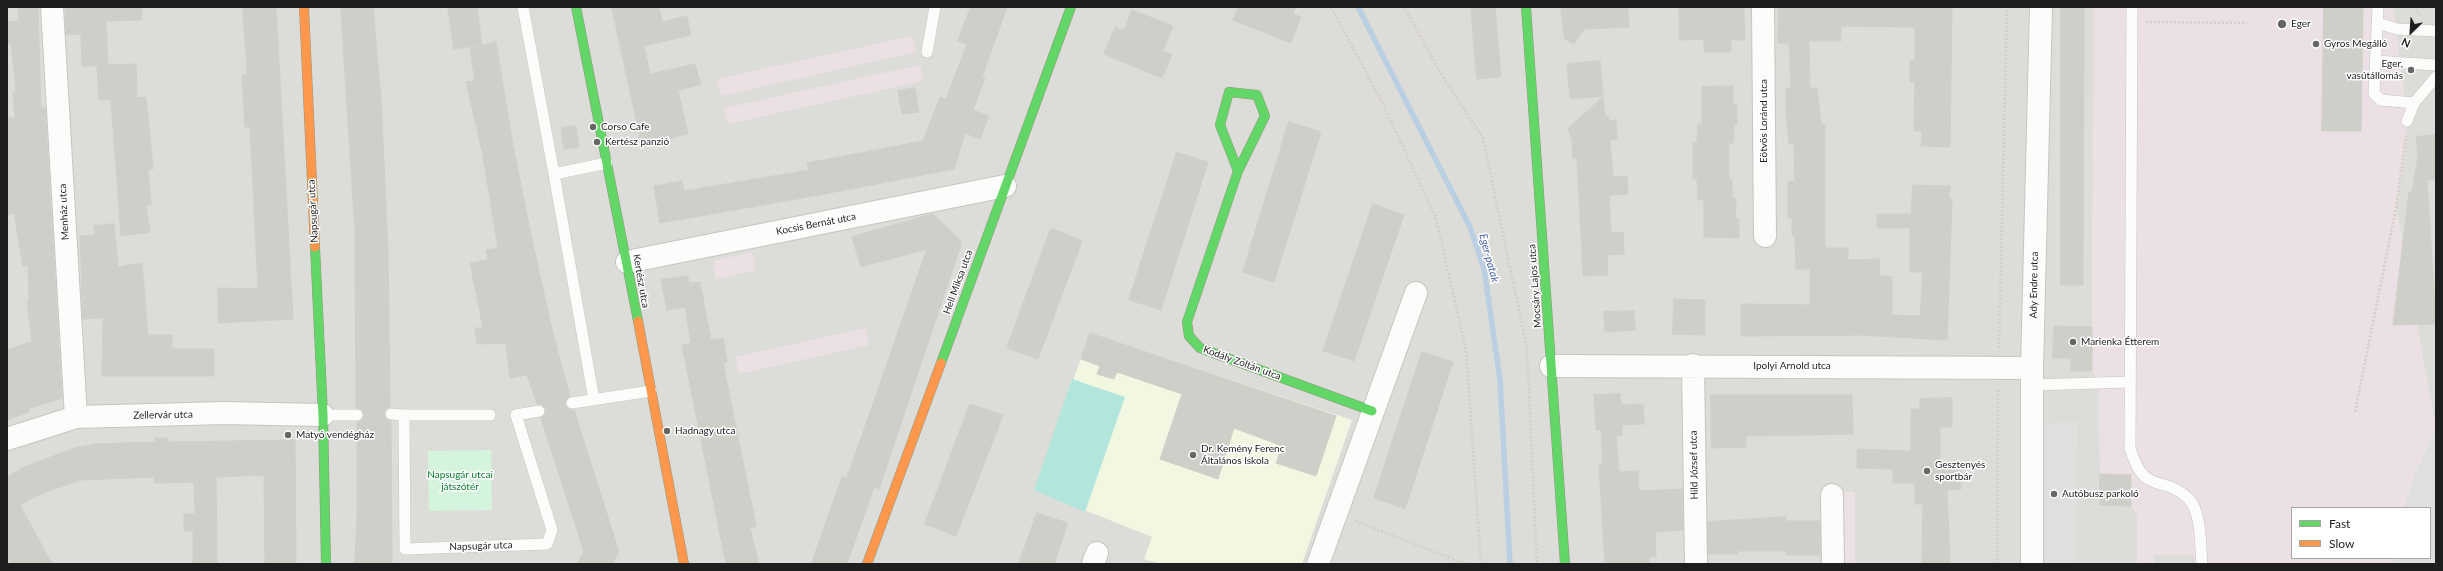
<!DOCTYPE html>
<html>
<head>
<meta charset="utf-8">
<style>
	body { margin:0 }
	#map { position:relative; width:2443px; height:571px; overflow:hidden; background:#edede7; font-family:Lato,sans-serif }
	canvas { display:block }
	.frame { position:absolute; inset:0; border:8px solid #1e1e1e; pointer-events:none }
	.legend { position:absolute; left:2291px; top:507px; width:140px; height:52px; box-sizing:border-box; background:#fff; border:1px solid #a5a5a5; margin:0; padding:5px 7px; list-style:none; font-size:12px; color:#1e1e1e }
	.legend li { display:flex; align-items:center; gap:8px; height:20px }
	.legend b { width:20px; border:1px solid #a5a5a5 }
	.north { position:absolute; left:2391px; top:12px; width:40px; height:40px; -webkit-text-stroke:3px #fff; paint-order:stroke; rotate:205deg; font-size:11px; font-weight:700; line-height:16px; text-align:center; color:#1e1e1e }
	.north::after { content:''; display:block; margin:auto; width:14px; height:18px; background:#1e1e1e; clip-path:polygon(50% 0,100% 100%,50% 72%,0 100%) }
</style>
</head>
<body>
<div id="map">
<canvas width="2443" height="571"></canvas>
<div class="frame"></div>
<ul class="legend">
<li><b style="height:5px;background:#63d668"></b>Fast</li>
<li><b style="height:5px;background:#ff974d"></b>Slow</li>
</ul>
<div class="north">N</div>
</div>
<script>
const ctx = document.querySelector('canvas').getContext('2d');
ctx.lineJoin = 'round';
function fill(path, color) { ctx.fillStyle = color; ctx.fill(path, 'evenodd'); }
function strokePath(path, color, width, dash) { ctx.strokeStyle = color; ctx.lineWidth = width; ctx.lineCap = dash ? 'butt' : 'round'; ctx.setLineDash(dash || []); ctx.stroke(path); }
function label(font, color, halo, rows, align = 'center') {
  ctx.font = font + ' Lato,sans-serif'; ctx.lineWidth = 3; ctx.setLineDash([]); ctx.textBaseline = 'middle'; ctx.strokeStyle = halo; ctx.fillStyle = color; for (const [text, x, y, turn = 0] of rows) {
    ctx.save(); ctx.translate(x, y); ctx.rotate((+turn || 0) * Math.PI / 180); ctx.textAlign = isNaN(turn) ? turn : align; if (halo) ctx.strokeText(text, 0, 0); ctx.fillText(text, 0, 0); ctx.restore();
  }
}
fill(new Path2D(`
	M7 7H2094L2092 327 2099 383 2100 474 2131 475V505L2137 514V564H7Z
	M2393 7H2436V564H2393L2394 558H2430V508H2404L2415 473 2436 430 2396 208 2407 121Z
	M2154 555H2194V564H2154Z`), '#dcdcd8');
fill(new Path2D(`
	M2094 7H2393L2407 121 2405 152 2396 209 2436 430 2415 473 2404 508H2292V558H2394L2393 564H2194V555H2154V564H2137V514L2131 506V475L2100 474 2099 383 2092 371Z
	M912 36 916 52 721 96 717 79Z
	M920 65 923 81 728 124 724 108Z
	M752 252 756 270 716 279 713 261Z
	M866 328 869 345 739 374 735 357Z
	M1842 492H1855V564H1842Z`), '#ebe0e3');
fill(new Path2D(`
	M1090 333 1352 420 1302 564H1161L1144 559 1152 537 1034 490Z`), '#f2f7e2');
fill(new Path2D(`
	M491 450 492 510 429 511 428 451Z`), '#d4f4dd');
fill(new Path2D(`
	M1072 379 1125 397 1085 512 1034 490Z`), '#b2e6dd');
fill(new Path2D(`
	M2078 421 2076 564H2029L2033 424Z
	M2436 430V564H2393L2394 558H2430V508H2404L2415 473Z`), '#dfdfdd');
strokePath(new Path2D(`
	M1358 7 1470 227 1484 269 1500 379 1510 564`), '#bacfe1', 5.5);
const building = new Path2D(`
	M18 7H38L41 108H45L62 398 28 409 29 412 7 420V350L32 341 27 302 29 301 28 265 23 266 14 213 7 215V118H15L13 92H16L11 43 7 44V22L19 21Z
	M66 7H142V20L106 21 108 65 136 64 137 98 146 97 153 169H148L151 204 146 205 150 232 121 236 111 100H99L97 66H82L81 34 66 35Z
	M243 7H276L293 319 218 323V288L258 289 250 127H245L242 75H247Z
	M341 7H373L381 98 388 249 390 407 385 410 384 414 387 420 391 421 392 564H355L357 512V422L363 419 364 415 361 409 356 408 355 231Z
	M448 7H477L482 45 454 49Z
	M612 7H659L662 22 687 16 691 35 644 46 650 74 695 64 701 85 678 90 688 134 642 145Z
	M971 7H1007L982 77 985 78 973 110 989 116 980 139 965 133 954 169 814 196 660 223 654 186 682 181 684 191 809 170 807 163 923 141 940 97 946 99 967 44 958 41Z
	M1239 7H1296L1293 14 1301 17 1291 43 1233 20Z
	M1471 7H1495L1501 77 1477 79Z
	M1561 7H1628L1629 27 1584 29 1574 44 1565 39Z
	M1679 7H1744L1745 40H1731V52H1704V39L1680 40Z
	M1779 7H1952L1950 147 1921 146 1922 131H1914L1915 82H1910V60H1915V27L1841 26V41H1809L1810 88H1817L1821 124H1825V248H1848V260L1879 259 1880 276H1892V315L1920 316 1923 272H1910V228H1877V214H1911L1913 185 1950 186 1949 199H1952L1947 340 1861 335 1741 336V304L1810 305V269H1796L1795 236H1792V218H1788V181L1795 182 1794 144H1789L1786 109V88H1791L1789 43H1778Z
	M2061 7H2084L2083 285H2061Z
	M2324 7H2363L2361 131H2322Z
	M1132 10 1173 26 1163 51 1172 55 1162 78 1104 54 1115 27 1124 30Z
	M496 42 513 145 531 235 554 338 570 396 566 400 565 404 569 409 574 410 619 552 612 564H577L584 552 541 418 545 414 546 409 542 405 537 404 527 375 510 378 506 343 477 344 475 328H483L470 263 488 260 486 250 498 248 482 151 466 82 475 81 470 49Z
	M1600 61 1603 96 1570 99 1567 64Z
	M1733 86V104H1737V125H1734L1733 143H1729V179L1732 180V198L1736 199 1735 218 1739 219V238L1704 237V199L1698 200 1697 179H1693V142H1697L1698 124H1702V87Z
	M915 88 919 112 902 114 898 91Z
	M1603 97 1605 116H1608L1609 121 1616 120 1617 139 1610 140 1613 177 1627 176 1628 194 1609 195 1611 233 1623 232 1624 254 1607 255 1608 275 1583 276 1577 158H1573L1572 140 1568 129Z
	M1289 122 1321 132 1274 282 1243 272Z
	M576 126 579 147 564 149 561 128Z
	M2436 135V179L2427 180 2436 324 2393 325 2409 192H2412L2418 156 2416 137Z
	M1177 152 1208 162 1161 310 1129 300Z
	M1373 204 1404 215 1354 361 1323 351Z
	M933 214 962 242 879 489 874 487 847 564H811L842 477 847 478 927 249 861 267 852 237Z
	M114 224 118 267 142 263 148 335H172V349H214V376H102L103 318 83 319 80 236 95 235 94 226Z
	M1051 228 1082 241 1038 359 1007 348Z
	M688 276 689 283 700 282 711 340 723 338 727 362 723 363 756 526 750 528 759 564H726L682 345 691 343 685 307 667 310 661 280Z
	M1674 299 1705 300V335L1673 334Z
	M1634 311 1635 330 1605 332 1604 312Z
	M2054 326 2092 327V371H2071V358H2053Z
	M1090 333 1336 416 1316 476 1276 463 1282 446 1234 428 1218 479 1160 459 1182 394 1117 372 1114 379 1097 374 1100 366 1081 359Z
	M1422 352 1453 362 1405 509 1374 498Z
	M1620 394 1621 405 1643 404 1644 424 1622 425V436H1616L1619 472 1638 471 1639 491 1682 489 1683 530 1655 532 1656 557H1649V564L1605 562 1599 465 1603 464 1601 430H1596L1594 395Z
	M1711 395H1852L1853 434 1746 436V447L1712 448Z
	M1952 398V427H1940V462H1961V489L1947 490 1950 564H1922L1923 504H1915V483H1893V469L1857 468V449L1911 451V409H1920V399Z
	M970 404 1003 415 956 536 925 524Z
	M155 438H168L169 442 295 440 296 564H265L264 475 216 477 217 564H193V531H184V514H195L194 482 154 483V477L80 480 38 495 20 505 52 564H11L7 557V477L22 468 74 448 96 444 155 442Z
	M2100 474 2131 475V506L2100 505Z
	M1037 513 1068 523 1054 564H1019Z
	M1786 517 1785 521H1820V555H1786V551H1738V554H1708V522Z`);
fill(building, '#cfcfca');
strokePath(building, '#d0cfc8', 1);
const lane = new Path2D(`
	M523 7 554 174
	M2132 7 2130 448C2144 496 2162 474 2188 498 2202 512 2200 545 2202 564
	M2378 7 2374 94 2381 100 2414 103
	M2378 23 2397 29 2436 31
	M927 52 935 7
	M2375 61 2436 65
	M2407 121 2414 103 2436 77
	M2033 385 2130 382
	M594 400 554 174 607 163
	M572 403 651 391
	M391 414 404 415 405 549 547 544 552 530 516 415 539 411
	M323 415H357
	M404 415H490`);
const street = new Path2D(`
	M52 7 76 417
	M1763 7 1765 236
	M627 262 1005 186
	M1693 365 1696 564
	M1551 366 2032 368
	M7 439 76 417 224 413 323 415
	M1832 495 1833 564
	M1093 564 1097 553
	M1318 564 1416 293
	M2032 564V368L2041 7`);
const fast = new Path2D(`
	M576 7 638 321
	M1526 7 1565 564
	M1238 171 1220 125 1229 92 1257 95 1265 116 1238 171 1187 322 1189 336 1200 348 1372 411
	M315 247 323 415 326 564
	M941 363 1071 7`);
const slow = new Path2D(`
	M304 7 315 247
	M638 321 684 564
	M867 564 941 363`);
strokePath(lane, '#c5c5c3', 12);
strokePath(street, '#c5c5c3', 24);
strokePath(fast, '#90987e', 10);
strokePath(slow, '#90987e', 10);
strokePath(new Path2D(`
	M1331 7 1384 106 1436 218 1466 350 1481 564
	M1404 7 1443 77 1483 138 1527 349 1537 564
	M2414 7 2421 16
	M2146 22 2247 23
	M1999 348 2007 7
	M2355 412 2396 208 2406 136
	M1355 521 1466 564
	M1997 564 1998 389`), '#d7cdc7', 2.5, [2, 2]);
strokePath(lane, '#fcfcfb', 11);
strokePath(street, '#fcfcfb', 22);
strokePath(fast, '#63d668', 9);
strokePath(slow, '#ff974d', 9);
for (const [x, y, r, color] of [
	[2282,24,5,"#666664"],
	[2316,44,4,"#666664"],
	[2411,70,4,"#666664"],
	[593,127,4,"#666664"],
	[597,142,4,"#666664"],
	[2073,342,4,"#666664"],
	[667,431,4,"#666664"],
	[288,435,4,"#666664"],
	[1193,455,4,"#666664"],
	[1927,471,4,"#666664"],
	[2054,494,4,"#666664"]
]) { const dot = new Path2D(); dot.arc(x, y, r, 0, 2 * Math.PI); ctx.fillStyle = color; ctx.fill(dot); strokePath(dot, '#fff', 1.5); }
label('10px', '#1e1e1e', '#fff', [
	["Eger",2291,24],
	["Gyros Megálló",2324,44],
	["Eger,",2403,64,"right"],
	["vasútállomás",2403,76,"right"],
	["Corso Cafe",601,127],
	["Kertész panzió",605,142],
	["Marienka Étterem",2081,342],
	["Hadnagy utca",675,431],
	["Matyó vendégház",296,435],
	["Dr. Kemény Ferenc",1201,449],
	["Általános Iskola",1201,461],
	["Gesztenyés",1935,465],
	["sportbár",1935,477],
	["Autóbusz parkoló",2062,494]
], 'left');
label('10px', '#1e1e1e', '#fff', [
	["Eötvös Loránd utca",1764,121,-90],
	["Napsugár utca",313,211,-93],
	["Menház utca",64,212,-93],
	["Kocsis Bernát utca",816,224,-11],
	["Kertész utca",641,281,80],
	["Hell Miksa utca",958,282,-70],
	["Ady Endre utca",2034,285,-89],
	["Mocsáry Lajos utca",1535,286,-94],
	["Kodály Zoltán utca",1242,363,20],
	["Ipolyi Arnold utca",1792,366],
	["Zellervár utca",163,415,-1],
	["Hild József utca",1694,465,-91],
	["Napsugár utca",481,546,-2]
]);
label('10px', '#098031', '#fff', [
	["Napsugár utcai",460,475],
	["játszótér",460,487]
]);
label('italic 11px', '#4962b0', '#fff', [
	["Eger-patak",1489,258,75]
]);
</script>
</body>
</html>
